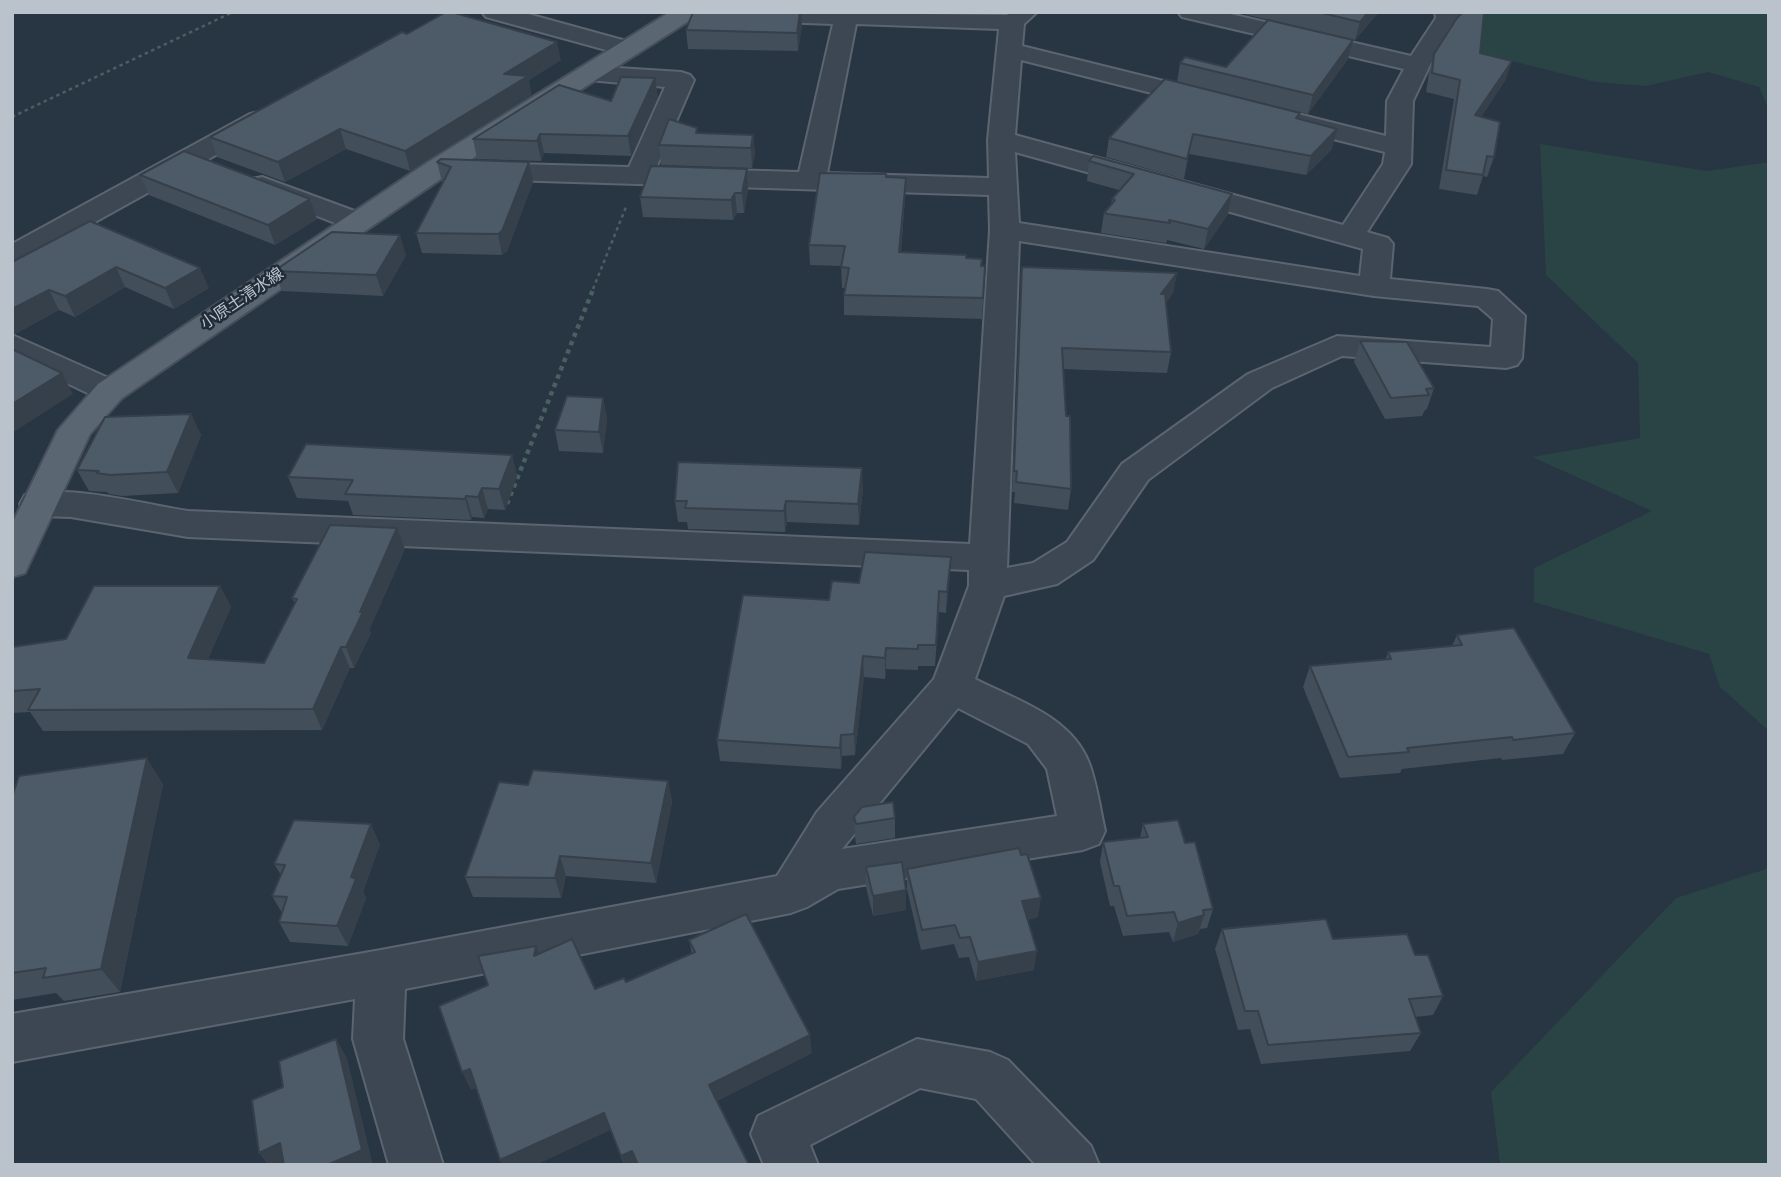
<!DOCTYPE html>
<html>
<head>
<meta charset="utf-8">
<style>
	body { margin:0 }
	#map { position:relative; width:1781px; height:1177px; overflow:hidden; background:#283543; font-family:Overpass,sans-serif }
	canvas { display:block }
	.frame { position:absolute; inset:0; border:14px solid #bac2cc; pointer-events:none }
</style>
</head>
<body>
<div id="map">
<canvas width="1781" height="1177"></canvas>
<div class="frame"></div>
</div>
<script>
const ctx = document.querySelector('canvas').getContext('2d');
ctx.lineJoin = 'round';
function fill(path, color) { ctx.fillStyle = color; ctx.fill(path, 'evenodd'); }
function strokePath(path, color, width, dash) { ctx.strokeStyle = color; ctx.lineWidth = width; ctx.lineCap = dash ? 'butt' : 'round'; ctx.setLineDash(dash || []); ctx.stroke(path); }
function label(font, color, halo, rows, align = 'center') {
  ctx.font = font + ' Overpass,"Noto Sans JP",sans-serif'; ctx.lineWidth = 5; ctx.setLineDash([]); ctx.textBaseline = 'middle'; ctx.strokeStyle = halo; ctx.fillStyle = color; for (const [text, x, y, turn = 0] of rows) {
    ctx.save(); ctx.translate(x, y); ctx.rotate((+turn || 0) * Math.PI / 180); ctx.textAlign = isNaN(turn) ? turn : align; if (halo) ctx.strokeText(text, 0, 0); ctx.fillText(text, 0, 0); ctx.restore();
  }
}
fill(new Path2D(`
	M1463 12H1769V111L1759 87 1708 72 1646 86 1595 82 1472 51Z
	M1540 144 1707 171 1769 162V731L1720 687 1709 654 1534 602V568L1652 511 1532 457 1640 438 1638 363 1546 275Z
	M1769 868V1165H1500L1491 1092 1676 898Z`), '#2a4344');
const minor = new Path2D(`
	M482 12H521L637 44 640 49 637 54 628 56 486 17Z
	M737 12 1007 15 1010 12H1037L1024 24 1022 46 1216 94 1220 99 1216 104 1207 107 1021 60 1015 135 1343 225 1383 164 1385 152 1277 125 1273 119 1277 113 1286 111 1386 136 1387 101 1404 69 1182 17 1178 12H1222L1411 56 1436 18 1435 12H1459L1460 18 1430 65 1413 101 1411 164 1367 232 1388 238 1393 244 1390 279 1487 289 1498 291 1525 316 1522 358 1517 365 1506 368 1342 356 1272 388 1148 480 1093 560 1057 584 1004 596 975 679C1016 700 1071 716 1089 763 1097 784 1100 809 1105 831L1099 844 1083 850 838 889 807 907 791 913 405 989 403 1039 443 1165H389L353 1039 355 999 12 1062V1014L381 950 777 876 817 812 934 679 969 586V570L188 537 71 517 38 516 25 513 20 504 25 495C67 484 144 504 188 511L970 544 990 230 989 195 477 179 467 177 463 171 467 165 477 163 629 167 665 87 578 79 574 74 578 69 587 66 681 72 690 75 694 80 656 168 799 172 833 24 748 21 740 19ZM856 24 999 29 988 140 989 178 827 173ZM1015 152 1363 249 1360 276 1019 223ZM1019 241 1374 296 1478 306 1493 319 1491 347 1337 336 1248 374 1122 464 1067 542 1033 563 1007 568ZM958 708 1028 744 1047 769 1057 816 842 849Z
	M259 112 268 114 272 120 268 126 23 262 12 265V244L250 114Z
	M262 177 368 216 372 222 368 228 358 231 348 228 252 191 248 185 252 179Z
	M12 335 122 384 127 391 122 398 110 401 98 398 12 357Z
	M917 1039 990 1052 1008 1060 1091 1146 1099 1165H1036L976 1099 920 1088 810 1145 818 1165H764L751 1134 758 1116Z`);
const major = new Path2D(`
	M670 12H699L695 17 448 174 122 398 90 434 25 573 12 577V524L58 430 98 384 428 162Z`);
strokePath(minor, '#5b6570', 4);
strokePath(major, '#46505c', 4);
strokePath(new Path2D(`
	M12 117 233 12
	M593 289 626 207`), '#495f60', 2.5, [3.5, 3.5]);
strokePath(new Path2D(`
	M507 504 594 287`), '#495f60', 4.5, [4.5, 4.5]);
fill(minor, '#3d4753');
fill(major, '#5b6673');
fill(new Path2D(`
	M1235 12H1379L1355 40Z
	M802 26 798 51 688 49 686 30Z
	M407 34 561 60 529 80 531 95 410 171 346 149 285 182 217 157 210 137Z
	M1353 40 1348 59 1308 114 1177 82 1180 63 1226 67Z
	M1480 53 1506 79 1481 117 1494 157 1487 177 1483 176 1477 195 1439 189 1454 99 1426 92 1429 73 1434 54Z
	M658 97 631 156 544 153 541 161 477 159 473 139 611 101Z
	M1299 119 1332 149 1306 175 1189 154 1184 179 1106 157 1109 138Z
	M697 133 753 135 755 154 752 168 661 165 659 145Z
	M1089 161 1232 194 1228 214 1204 249 1167 240 1166 243 1101 233 1104 213 1111 204 1112 199 1119 190 1087 181Z
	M437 162 533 182 507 251 502 255 422 253 416 233 443 182H442Z
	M140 175 310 199 317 219 275 245 149 195Z
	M886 177 906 178 905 198 901 252 966 258 981 266H985L982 319 844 315V295L845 288H842L841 266 810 265 809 245Z
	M748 189 744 213H737L733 220 643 217 640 197Z
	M90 221 209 288 174 309 125 287 75 317 59 310 15 334 12 333V262Z
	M406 255 383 296 282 291 274 271Z
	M1022 267 1177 273 1173 293 1166 303 1171 352 1167 373 1063 369 1071 489 1068 510 1014 503 1015 492H1012Z
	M1360 341 1434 388 1427 409 1425 410 1422 416 1385 419 1354 362Z
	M603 398 607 419 603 453 559 451 555 430Z
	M191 414 201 435 178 493 122 496 109 494 107 492 89 491 77 470Z
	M512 455 517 476 505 510 488 509 484 518 472 517 471 520 353 515 348 501 297 498 288 477Z
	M863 489 859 525 787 522 785 532 688 529 687 522H678L675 501Z
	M405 549 369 630 371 633 354 668H350L322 730 43 731 30 712 12 713V647L66 639 220 586 231 607 208 659 264 663 295 603 292 598Z
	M951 557 946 613 939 612 935 666H918V670L886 669 885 679 864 677 855 755 842 756 841 769 720 761 717 740 829 600 859 583Z
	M1457 635 1575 733 1563 754 1502 760 1501 758 1402 769 1400 773 1340 778 1303 687 1310 666 1386 659 1388 652 1452 646Z
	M668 781 672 802 656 883 566 876 561 898 473 897 465 877 528 785Z
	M163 784 120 992 64 1001 56 993 12 1000V797Z
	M854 817 895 818V838L856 844 855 838Z
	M1143 824 1185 843 1213 909 1207 928 1200 929 1198 934 1173 942 1169 932 1123 936 1114 906H1110L1100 862 1103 842 1140 838Z
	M380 844 363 892 366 898 348 946 290 942 279 922 282 913 272 896 281 875 274 864Z
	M866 867 906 890V910L873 916 866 887Z
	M907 869 1038 917 1027 920 1034 970 976 981 969 957 959 958 954 944 921 950 907 889Z
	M1222 929 1333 939 1415 955 1443 996 1433 1015 1415 1017 1421 1033 1410 1051 1261 1064 1250 1029 1238 1030 1215 949Z
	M689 940 812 1053 717 1101 749 1165H624L610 1130 535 1165H502L476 1088 471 1090 488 985 536 946 539 954 595 989 626 982 692 954Z`), '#424e5a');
fill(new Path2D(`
	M800 12H801L802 26 798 51 797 33Z
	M1368 12H1379L1355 40 1360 22Z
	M1353 40 1348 59 1308 114 1313 95Z
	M557 42 561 60 529 80 531 95 410 171 405 151 504 74Z
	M1512 61 1506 79 1469 135 1475 115Z
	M655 78 658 97 631 156 628 136Z
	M340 129 346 149 285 182 278 162Z
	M1337 129 1332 149 1306 175 1311 156Z
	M540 134 544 153 541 161 537 141Z
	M1193 134 1184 179 1187 159Z
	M753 135 755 154 752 168 751 148Z
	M529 162 533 182 507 251 502 255 498 234Z
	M747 169 748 189 744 213 742 193Z
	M906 178 905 198 899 273V252Z
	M735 193 737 213 733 220 731 200Z
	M1232 194 1228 214 1204 249 1208 229Z
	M310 199 317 219 275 245 268 225Z
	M400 235 406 255 383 296 376 275Z
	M116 267 125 287 75 317 65 296Z
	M200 268 209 288 174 309 165 288Z
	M1177 273 1173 293 1158 315 1161 294Z
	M49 290 59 310 15 334 12 328V309Z
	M62 373 73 394 12 433V404Z
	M603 398 607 419 603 453 599 432Z
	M191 414 201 435 178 493 167 472Z
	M512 455 517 476 505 510 499 489Z
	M862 468 863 489 859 525 858 504Z
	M482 488 488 509 484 518 478 497Z
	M466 496 472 517 471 520 465 499Z
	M786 501 787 522 785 532 784 511Z
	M397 528 405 549 369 630 371 633 354 668 346 647 360 612Z
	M951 557 950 578 946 613 947 592Z
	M220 586 231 607 199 679 188 658Z
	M341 647 350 668 322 730 313 709Z
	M886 648V669L885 679V658Z
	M863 656 864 677 855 755 854 734Z
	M841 735 842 756 841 769 840 748Z
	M147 758 163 784 120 992 101 969Z
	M668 781 672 802 656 883 651 863Z
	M371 824 380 844 363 892 366 898 348 946 337 926 351 877Z
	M560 856 566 876 561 898 555 878Z
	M906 890V910L873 916V896Z
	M1041 898 1038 917 1020 921 1022 901Z
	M1204 915 1198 934 1173 942 1178 923Z
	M536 946 543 965 534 956Z
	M1037 951 1034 970 976 981 978 962Z
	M810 1035 812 1053 713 1103 709 1085Z
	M336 1039 347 1058 373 1165H327Z
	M470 1069 479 1087 471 1090 462 1072Z
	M604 1113 610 1130 535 1165H502L500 1160Z
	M280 1143 285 1165H268L259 1153Z
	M632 1151 637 1165H624L621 1156Z`), '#36404a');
const building = new Path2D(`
	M446 12H451L557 42 504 74 528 76 405 151 340 129 278 162 210 137 402 32 407 34Z
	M693 12H800L797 33 686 30Z
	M1318 12H1368L1360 22Z
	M1463 12H1484L1480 53 1512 61 1475 115 1500 122 1494 157 1487 156 1483 175 1446 170 1460 80 1432 73 1434 54 1457 18Z
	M1268 20 1353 40 1313 95 1180 63 1185 57 1226 67Z
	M621 77 655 78 628 136 540 134 537 141 473 139 559 85 611 101Z
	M1165 79 1300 113 1296 118 1337 129 1311 156 1193 134 1187 159 1109 138Z
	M669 119 697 128 696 133 753 135 751 148 659 145Z
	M184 151 310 199 268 225 140 175Z
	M1093 156 1232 194 1208 229 1169 220 1170 223 1108 214 1104 213 1115 200 1112 199 1134 174 1089 161Z
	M441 159 529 162 502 231 498 234 416 233 451 167 437 162Z
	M651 166 747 169 742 193H735L731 200 640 197Z
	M820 173 886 174V177L906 178 899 252 966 255V258L982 259 981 266H985L983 298 844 295 849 268 841 267 845 246 809 245Z
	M90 221 200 268 165 288 116 267 65 296 49 290 12 309V262Z
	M332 232 400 235 376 275 274 271Z
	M1022 267 1177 273 1161 294H1165L1171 352 1062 348 1066 416H1070L1071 489 1016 482 1017 471H1014Z
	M1360 341 1407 342 1434 388 1426 389 1429 395 1391 398Z
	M12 349 62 373 12 404Z
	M567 396 603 398 599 432 555 430Z
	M191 414 167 472 110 475 97 473 99 471 77 470 105 417Z
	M306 444 512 455 499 489 482 488 478 497 466 496 465 499 345 494 353 480 288 477Z
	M678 462 862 468 858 504 786 501 784 511 685 508 687 501H675Z
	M330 525 397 528 360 612H363L346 647H341L313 709 28 710 40 689 12 691V647L66 639 94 586H220L188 658 264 663 297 599 292 598Z
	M865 552 951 557 947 592 939 591 936 645H918V649L886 648 885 658 863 656 854 734 841 735 840 748 717 740 743 595 829 600 832 581 859 583Z
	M1514 628 1575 733 1513 740 1512 737 1407 748 1409 752 1348 757 1310 666 1391 659 1388 652 1462 645 1457 635Z
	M147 758 101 969 43 978 46 968 12 973V797L19 776Z
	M533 770 668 781 651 863 560 856 555 878 465 877 499 782 528 785Z
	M893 802 895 818 856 824 854 817 862 807Z
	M294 820 371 824 351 877 356 879 337 926 279 922 287 897 272 896 285 865 274 864Z
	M1178 820 1185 843 1195 842 1213 909 1203 910 1204 915 1178 923 1174 912 1127 916 1119 886H1114L1103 842 1148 837 1143 824Z
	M1019 848 1021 855 1027 854 1041 898 1022 901 1037 951 978 962 970 937 960 938 955 925 922 930 907 869Z
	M902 862 906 890 873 896 866 867Z
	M746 914 810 1035 709 1085 749 1165H638L632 1151 621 1156 604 1113 500 1160 470 1069 462 1072 439 1006 488 985 478 956 536 946 534 956 572 939 595 989 624 978 626 982 695 952 689 940Z
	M1326 919 1333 939 1407 934 1415 955H1428L1443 996 1409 999 1421 1033 1268 1045 1258 1011H1245L1222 929Z
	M336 1039 362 1150 327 1165H284L280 1143 259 1153 252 1100 283 1087 279 1061Z`);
fill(building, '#4d5b69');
strokePath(building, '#36404a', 2);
label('16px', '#bac2cc', '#212c38', [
	["小原土清水線",243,300,-34]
]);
</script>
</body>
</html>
